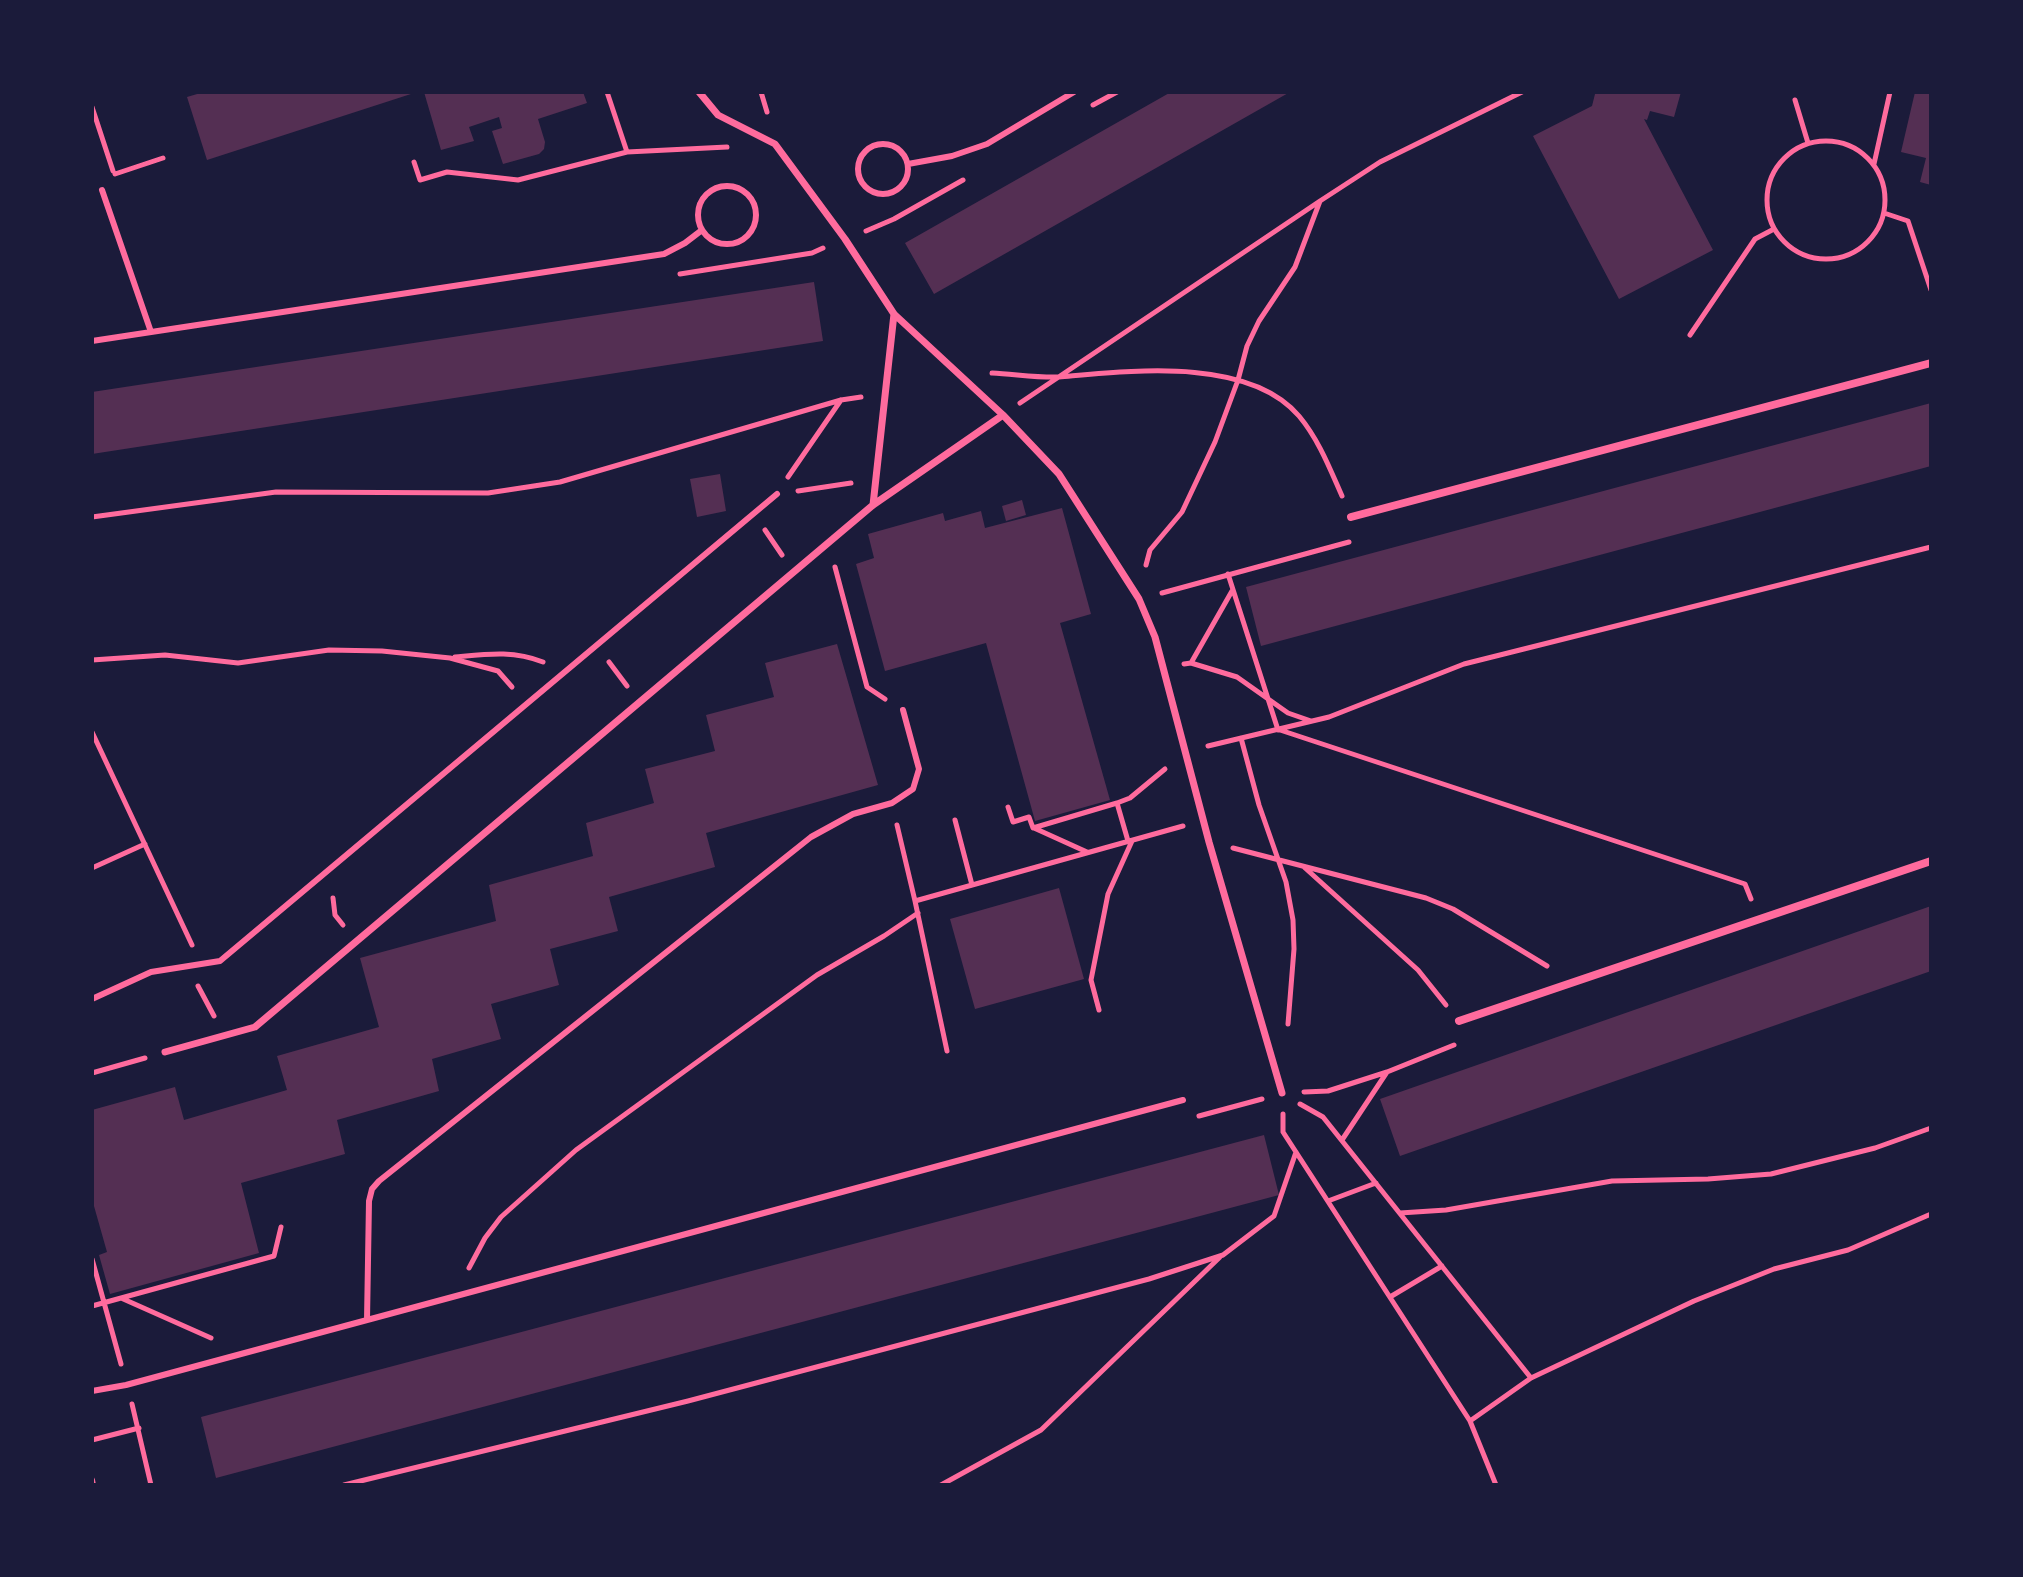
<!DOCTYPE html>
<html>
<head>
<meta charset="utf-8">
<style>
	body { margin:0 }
	#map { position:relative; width:2023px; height:1577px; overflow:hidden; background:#1b1b3a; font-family:Montserrat,sans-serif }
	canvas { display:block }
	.frame { position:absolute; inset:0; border:94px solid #1b1b3a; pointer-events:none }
</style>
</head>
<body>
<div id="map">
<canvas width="2023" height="1577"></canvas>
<div class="frame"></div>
</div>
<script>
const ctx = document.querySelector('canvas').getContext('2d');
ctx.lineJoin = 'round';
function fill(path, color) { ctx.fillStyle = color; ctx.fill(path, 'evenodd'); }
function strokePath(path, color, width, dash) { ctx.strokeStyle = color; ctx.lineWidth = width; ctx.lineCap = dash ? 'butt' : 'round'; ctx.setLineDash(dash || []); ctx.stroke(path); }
fill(new Path2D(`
	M204 92H414V93L207 160 187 97Z
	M424 92H583L587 103 538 119 545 142 544 149 539 154 503 164 492 131 502 128 499 117 469 127 474 141 441 150Z
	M1171 92H1290L934 294 905 243Z
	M1598 92H1681L1674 117 1650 111 1647 120 1644 119 1713 250 1619 299 1533 136 1592 106 1595 94Z
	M1915 92H1931V185L1920 182 1926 158 1901 152Z
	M814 282 823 341 92 454V392Z
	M1931 403V466L1261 646 1246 587Z
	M720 474 726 511 697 517 690 479Z
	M1022 500 1026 515 1006 521 1002 506Z
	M1062 508 1091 614 1060 623 1110 800 1035 821 986 643 885 671 856 564 874 558 868 534 943 513 945 521 981 511 985 528Z
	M837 644 878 785 706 833 715 867 609 897 618 931 550 949 559 985 491 1004 501 1039 432 1059 439 1091 337 1120 345 1154 241 1183 259 1253 110 1294 99 1255 107 1252 92 1199V1110L175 1087 184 1120 287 1090 277 1056 379 1027 360 958 496 921 489 885 593 856 586 823 654 803 645 769 715 751 706 715 774 697 765 663Z
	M1059 888 1084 979 975 1009 950 919Z
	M1931 906V971L1400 1156 1380 1099Z
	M1264 1135 1279 1195 216 1478 201 1417Z`), '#542f53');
strokePath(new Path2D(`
	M607 92 627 152
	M761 92 767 112
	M1795 100 1808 143
	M1093 105 1117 92
	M92 107 113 171
	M1767 200a59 59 0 1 1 118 0a59 59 0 1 1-118 0Z
	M414 162 420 180 447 172 518 180 627 152 727 147
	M1874 164 1890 92
	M115 174 163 158
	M1320 201 1380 162 1522 92
	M1884 213 1908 221 1931 290
	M866 231 894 219 963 180
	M680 274 812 253 823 248
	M1690 335 1755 239 1774 229
	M992 373C1014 374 1038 378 1059 377 1129 371 1248 356 1299 416 1319 440 1330 469 1342 496
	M1020 403 1320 201 1295 267 1259 321 1247 346 1238 380 1215 442 1182 512 1150 550 1146 565
	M788 477 841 400
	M798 491 851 483
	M92 517 276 492 488 493 560 482 841 400 861 397
	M765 530 782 555
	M835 567 867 687 885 699
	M1228 574 1278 730
	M1162 593 1349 542
	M455 657C487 654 513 650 543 662
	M92 660 165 655 238 663 329 650 382 651 450 658 498 671 512 687
	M609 662 627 686
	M1191 663 1232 591
	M1184 664 1191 663 1237 677 1288 713 1311 721
	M1280 730 1745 884 1751 899
	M92 732 192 945
	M1241 738 1259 805 1286 882 1293 920 1294 949 1288 1024
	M1208 746 1329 717 1464 664 1931 547
	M1117 803 1130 798 1165 769
	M1008 807 1013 822 1029 817 1033 828 1117 803 1128 841
	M955 820 972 885
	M897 825 915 901
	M1034 828 1087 852
	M1233 848 1426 898 1453 909 1547 966
	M1304 867 1418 970 1446 1005
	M92 868 145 844
	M333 898 335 915 343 925
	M198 986 214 1016
	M1099 1010 1091 980 1108 894 1132 841
	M947 1051 915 901 1183 826
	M92 1073 145 1058
	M1304 1092 1328 1091 1387 1072
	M1300 1104 1323 1117 1531 1378
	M1283 1114V1132L1470 1421 1496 1485
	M1199 1116 1262 1099
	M1342 1140 1387 1072 1454 1045
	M1328 1201 1376 1183
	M1400 1213 1446 1210 1612 1181 1708 1179 1771 1174 1875 1148 1931 1128
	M92 1259 121 1364
	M469 1268 485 1238 501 1217 576 1150 817 975 884 936 918 913
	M1390 1297 1442 1266
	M121 1298 211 1338
	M92 1306 274 1256 281 1227
	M132 1404 151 1485
	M1470 1421 1531 1378 1694 1301 1774 1269 1848 1250 1931 1214
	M92 1440 139 1428
	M344 1485 688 1401 1149 1279 1223 1255 1274 1216 1296 1152
	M941 1485 1041 1430 1220 1257`), '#ff6b9d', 5);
strokePath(new Path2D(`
	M858 169a25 25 0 1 1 50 0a25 25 0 1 1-50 0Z
	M908 164 952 156 987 144 1074 92
	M698 215a29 29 0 1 1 58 0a29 29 0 1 1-58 0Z
	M102 190 151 332
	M92 341 664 254 685 243 702 230
	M92 999 151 972 220 961 777 494
	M367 1320 369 1201 372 1189 379 1181 811 837 853 814 892 803 913 789 919 769 903 710
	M92 1391 126 1385 1183 1100
	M92 1480 93 1485`), '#ff6b9d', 6);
strokePath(new Path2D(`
	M699 92 718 115 775 144 845 239 894 314 1003 415 1059 474 1139 599 1155 637 1209 842 1282 1093
	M873 505 894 314
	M165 1052 255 1027 873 505 1003 415`), '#ff6b9d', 7);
strokePath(new Path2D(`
	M1351 517 1931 363
	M1459 1021 1931 861`), '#ff6b9d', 8);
</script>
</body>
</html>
